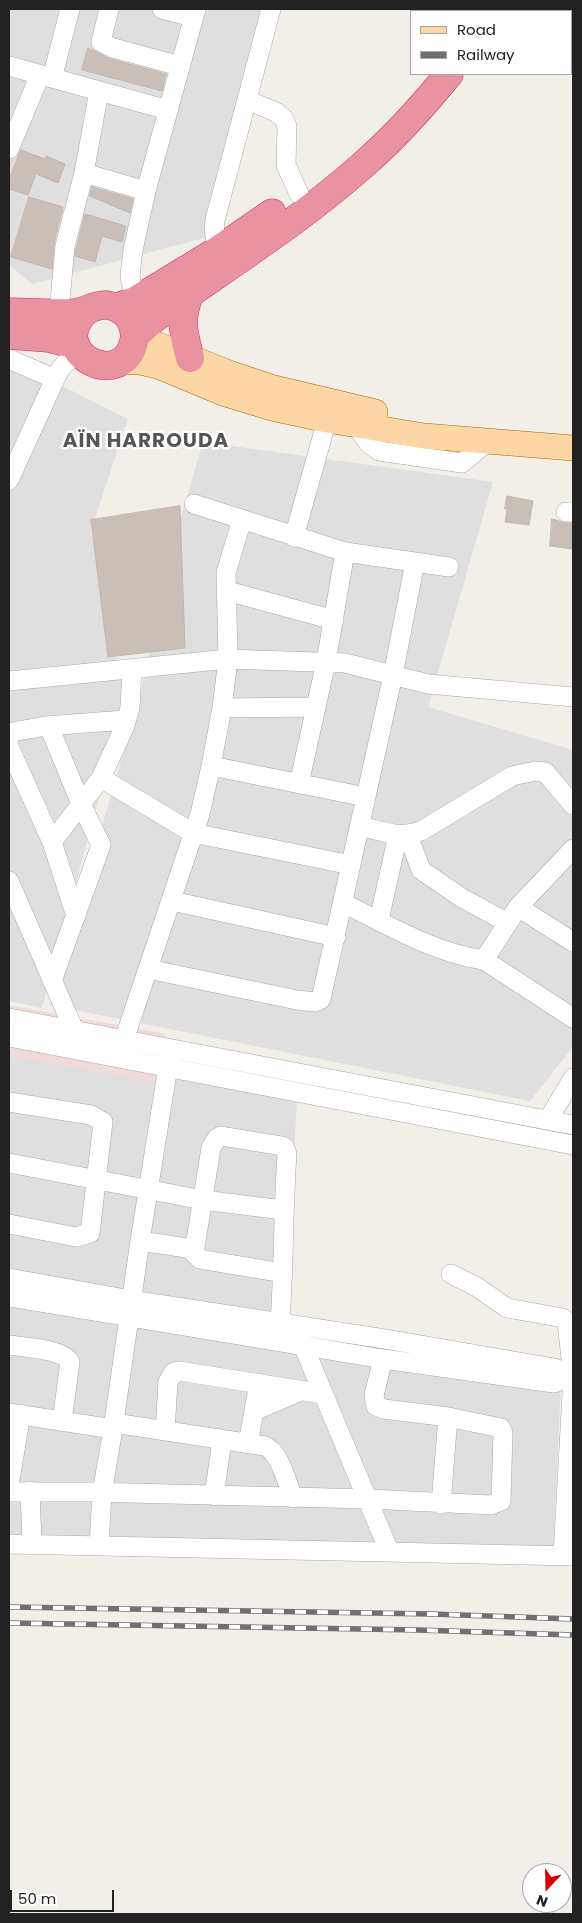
<!DOCTYPE html>
<html>
<head>
<meta charset="utf-8">
<style>
	body { margin:0 }
	#map { position:relative; width:582px; height:1923px; overflow:hidden; background:#f2efe9; font-family:Poppins,sans-serif }
	canvas { display:block }
	.frame { position:absolute; inset:0; border:10px solid #222; pointer-events:none }
	.legend { position:absolute; left:410px; top:10px; width:162px; height:65px; box-sizing:border-box; background:#fff; border:1px solid #a7a7a7; margin:0; padding:6px 9px; list-style:none; font-size:15px; color:#222 }
	.legend li { display:flex; align-items:center; gap:10px; height:25px }
	.legend b { width:25px; border:1px solid #a7a7a7 }
	.north { position:absolute; left:522px; top:1863px; width:50px; height:50px; box-sizing:border-box; background:#fff; border:1px solid #a7a7a7; border-radius:50%; rotate:201deg; font-size:14px; font-weight:700; line-height:20px; text-align:center; color:#222 }
	.north::after { content:''; display:block; margin:auto; width:18px; height:22px; background:#d40000; clip-path:polygon(50% 0,100% 100%,50% 72%,0 100%) }
	.scale { position:absolute; left:10px; top:1890px; width:104px; height:22px; box-sizing:border-box; border:2px solid #222; border-top:0; padding-left:6px; font-size:15px; line-height:18px; white-space:nowrap; color:#222; -webkit-text-stroke:4px #fff; paint-order:stroke }
</style>
</head>
<body>
<div id="map">
<canvas width="582" height="1923"></canvas>
<div class="frame"></div>
<ul class="legend">
<li><b style="height:6px;background:#fcd6a4"></b>Road</li>
<li><b style="height:6px;background:#707070"></b>Railway</li>
</ul>
<div class="north">N</div>
<div class="scale">50 m</div>
</div>
<script>
const ctx = document.querySelector('canvas').getContext('2d');
ctx.lineJoin = 'round';
function fill(path, color) { ctx.fillStyle = color; ctx.fill(path, 'evenodd'); }
function strokePath(path, color, width, dash) { ctx.strokeStyle = color; ctx.lineWidth = width; ctx.lineCap = dash ? 'butt' : 'round'; ctx.setLineDash(dash || []); ctx.stroke(path); }
function label(font, color, halo, rows, align = 'center') {
  ctx.font = font + ' Poppins,sans-serif'; ctx.lineWidth = 4.5; ctx.setLineDash([]); ctx.textBaseline = 'middle'; ctx.strokeStyle = halo; ctx.fillStyle = color; for (const [text, x, y, turn = 0] of rows) {
    ctx.save(); ctx.translate(x, y); ctx.rotate((+turn || 0) * Math.PI / 180); ctx.textAlign = isNaN(turn) ? turn : align; if (halo) ctx.strokeText(text, 0, 0); ctx.fillText(text, 0, 0); ctx.restore();
  }
}
fill(new Path2D(`
	M10 9H262L204 238 32 284 9 265Z
	M9 370 39 374 128 419 91 530 125 702 42 1008 9 1001Z
	M203 442 493 482 428 707 573 750V1047L530 1101 50 1005 140 695 174 540Z
	M9 1049 297 1099 285 1325 561 1382 553 1557 9 1552Z`), '#e0dfdf');
fill(new Path2D(`
	M9 1005 166 1034 154 1082 9 1056Z`), '#f2dad9');
const building = new Path2D(`
	M88 48 110 59 166 74 162 91 82 70Z
	M21 150 45 159 46 156 65 164 58 183 36 174 28 195 9 189V180Z
	M92 187 133 199 130 213 90 196Z
	M29 197 63 207 54 243 52 269 11 257Z
	M85 214 126 226 122 242 102 236 95 262 75 256Z
	M507 496 533 501 529 525 505 522 507 509H505Z
	M180 506 185 648 108 657 91 520Z
	M552 519 566 523H573V549L550 546Z`);
fill(building, '#c7bfb8');
strokePath(building, '#c4b6ab', 1);
const minor = new Path2D(`
	M109 9 101 42 113 48 180 66
	M162 9 193 17
	M9 66 168 110
	M52 78 70 9
	M99 91 84 173 146 191
	M247 100 276 112 284 119 287 126 286 165 299 194
	M9 149 40 75
	M223 260C216 247 213 235 215 220L271 9
	M135 301 130 276 133 250 146 191 196 9
	M59 312 65 246 84 173
	M9 359 55 379
	M356 425 368 443 379 451 462 463 487 442
	M9 480 55 379 61 368 78 351
	M194 504 345 552 449 567
	M566 512H573
	M294 537 327 420
	M227 591 334 620
	M9 681 228 659 345 663 428 684 573 697
	M222 708 316 707
	M46 726 51 731 81 804 101 845 52 981
	M9 739 12 732 46 726 126 720
	M9 747 52 842 76 916
	M211 766 366 797
	M101 778 193 833 351 865
	M299 784 326 662 345 552
	M360 826C382 831 398 839 421 831L512 776 535 771 545 772 573 805
	M408 835 421 870 462 898 499 918 507 924
	M52 842 101 778 124 728 130 708 132 669
	M9 881 74 1030
	M172 901 336 937
	M343 903C388 925 434 953 484 960L518 907 573 849
	M518 907 573 942
	M379 920 398 835
	M484 960 573 1018
	M148 969 297 1000 315 1002 321 999 393 675 415 562
	M9 1018 573 1125
	M9 1037 573 1145
	M124 1040 200 814 211 766 222 708 228 659 226 573 242 519
	M9 1102 91 1115 103 1122 90 1233 76 1237 9 1224
	M548 1120 573 1078
	M9 1163 203 1200 283 1210
	M140 1241 194 1249
	M451 1274 477 1287 507 1308 563 1318 567 1323 573 1375 563 1555
	M9 1278 131 1300 385 1339 554 1368 573 1375
	M9 1297 383 1359 554 1383 573 1375
	M280 1323C284 1267 283 1211 287 1154L285 1148 282 1146 221 1136 217 1138 211 1148 194 1253 200 1259 205 1260 283 1273
	M300 1338 389 1551
	M9 1345C24 1347 63 1349 70 1362L62 1421
	M254 1411 303 1390
	M9 1413 113 1429
	M114 1423 265 1446C280 1452 287 1483 293 1498
	M165 1431 168 1382 174 1372 179 1371 323 1394
	M248 1444 259 1383
	M9 1486 21 1414
	M30 1491 32 1544
	M9 1492H91L369 1499 491 1505 501 1501 503 1433 501 1428 448 1417 384 1409 376 1406 374 1395 383 1359
	M214 1496 222 1440
	M441 1504 448 1417
	M9 1544 573 1556
	M99 1545 102 1493 113 1429 140 1241 170 1054`);
const major = new Path2D(`
	M135 336 229 373 274 388 375 412
	M119 362H140L158 366 223 393 272 408 327 420 424 436 573 448`);
const highway = new Path2D(`
	M547 9 553 11
	M468 11 469 9
	M489 11 490 9
	M571 41 573 42
	M117 307 135 301 217 251 272 213
	M9 312C30 312 53 314 74 313 86 312 95 304 107 305 114 306 120 309 125 313 132 320 136 331 134 341 123 393 42 352 87 310
	M9 335 49 338 76 345
	M135 336 152 320C223 269 298 223 363 165 394 138 423 106 449 74
	M190 358C183 330 179 321 190 293`);
strokePath(minor, '#a9a9a9', 20);
strokePath(major, '#a06b00', 26);
strokePath(highway, '#dc2a67', 29);
strokePath(minor, '#fff', 19);
strokePath(major, '#fcd6a4', 25);
strokePath(highway, '#e892a2', 28);
const rail = new Path2D(`
	M9 1607 432 1614 573 1619
	M9 1623 418 1630 573 1635`);
strokePath(rail, '#707070', 5.5);
strokePath(rail, '#fff', 4, [11]);
ctx.letterSpacing = '1px';
label('bold 20px', '#555', '#fff', [
	["AÏN HARROUDA",146,442]
]);
ctx.letterSpacing = '0px';
</script>
</body>
</html>
